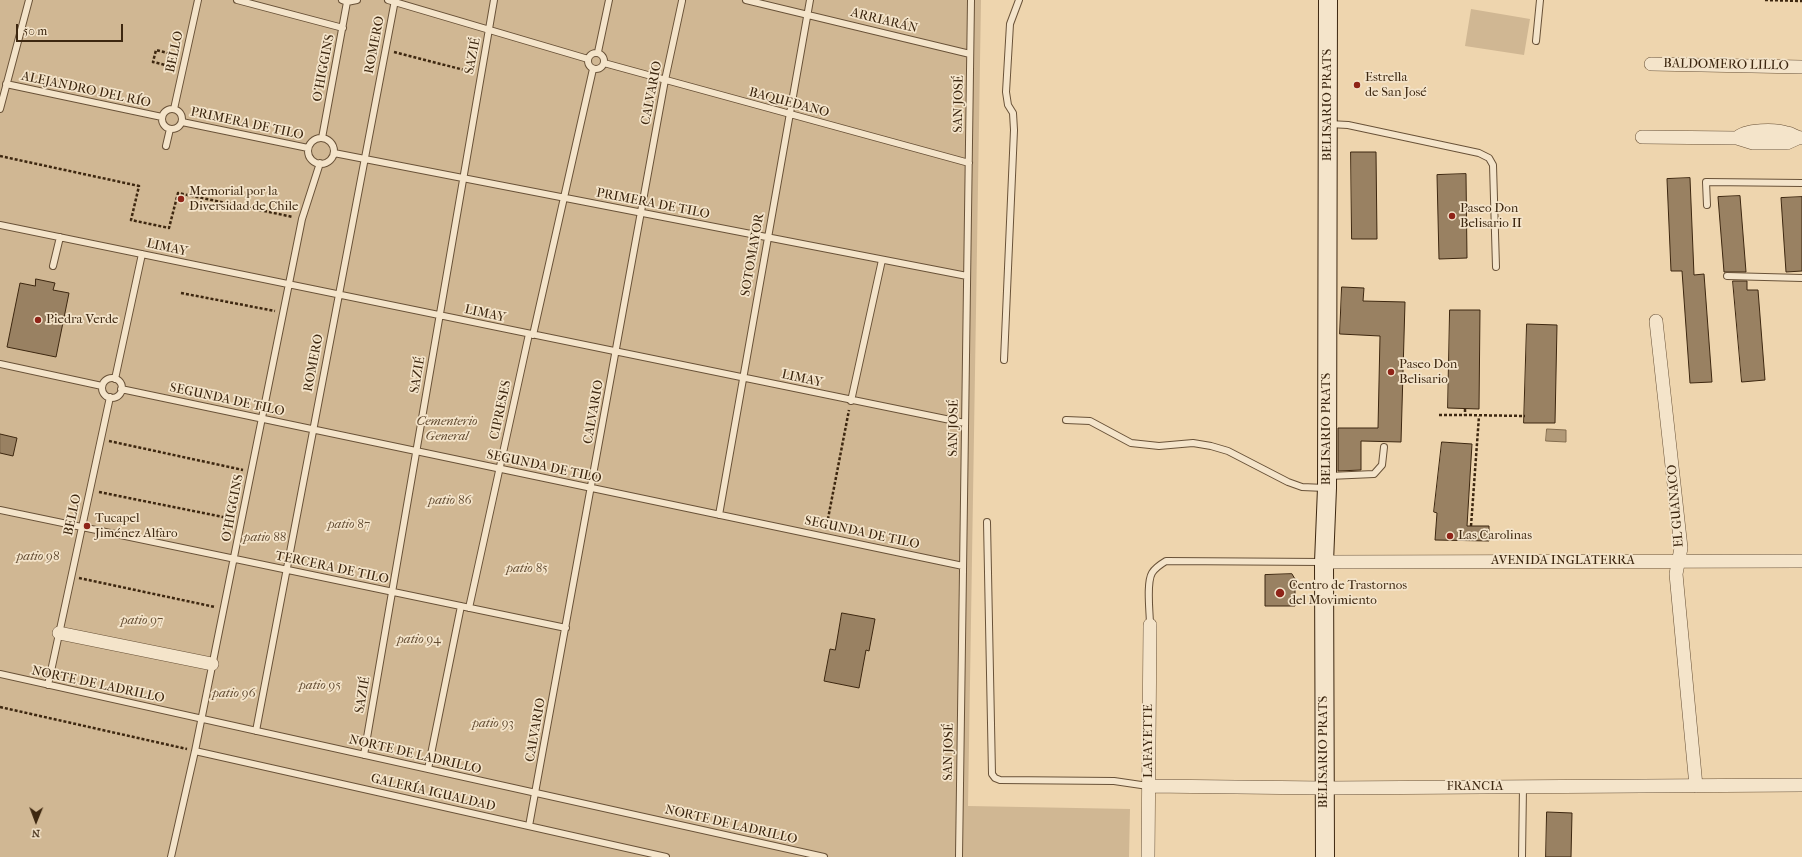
<!DOCTYPE html>
<html>
<head>
<meta charset="utf-8">
<style>
	body { margin:0 }
	#map { position:relative; width:1802px; height:857px; overflow:hidden; background:#eed5ae; font-family:"IM FELL French Canon",serif }
	canvas { display:block }
	.north { position:absolute; left:16px; top:801px; width:40px; height:40px; -webkit-text-stroke:3px #f4e4ca; paint-order:stroke; rotate:181deg; font-size:11px; font-weight:700; line-height:16px; text-align:center; color:#3d2710 }
	.north::after { content:''; display:block; margin:auto; width:14px; height:18px; background:#3d2710; clip-path:polygon(50% 0,100% 100%,50% 72%,0 100%) }
	.scale { position:absolute; left:16px; top:24px; width:107px; height:18px; box-sizing:border-box; border:2px solid #3d2710; border-top:0; padding-left:5px; font-size:12px; line-height:14px; white-space:nowrap; color:#3d2710; -webkit-text-stroke:3px #f4e4ca; paint-order:stroke }
</style>
</head>
<body>
<div id="map">
<canvas width="1802" height="857"></canvas>
<div class="north">N</div>
<div class="scale">50 m</div>
</div>
<script>
const ctx = document.querySelector('canvas').getContext('2d');
ctx.lineJoin = 'round';
function fill(path, color) { ctx.fillStyle = color; ctx.fill(path, 'evenodd'); }
function strokePath(path, color, width, dash) { ctx.strokeStyle = color; ctx.lineWidth = width; ctx.lineCap = dash ? 'butt' : 'round'; ctx.setLineDash(dash || []); ctx.stroke(path); }
function label(font, color, halo, rows, align = 'center') {
  ctx.font = font + ' "IM FELL French Canon",serif'; ctx.lineWidth = 3.5; ctx.setLineDash([]); ctx.textBaseline = 'middle'; ctx.strokeStyle = halo; ctx.fillStyle = color; for (const [text, x, y, turn = 0] of rows) {
    ctx.save(); ctx.translate(x, y); ctx.rotate((+turn || 0) * Math.PI / 180); ctx.textAlign = isNaN(turn) ? turn : align; if (halo) ctx.strokeText(text, 0, 0); ctx.fillText(text, 0, 0); ctx.restore();
  }
}
fill(new Path2D(`
	M0 0H981L968 806 1130 809 1129 857H0Z
	M1471 9 1530 19 1524 55 1465 46Z`), '#d0b793');
const water = new Path2D(`
	M1547 429 1566 430V442L1546 441Z`);
fill(water, '#b29a78');
strokePath(water, '#836c4e', 1);
const building = new Path2D(`
	M1351 152H1376L1377 239H1352Z
	M1466 174 1467 258 1439 259 1437 175Z
	M1690 178 1694 275 1704 274 1712 382 1690 383 1682 271H1671L1667 179Z
	M1740 196 1746 272H1724L1718 197Z
	M1802 197V271L1786 272 1781 198Z
	M36 279 55 283 53 290 69 293 56 357 7 347 20 283 35 286Z
	M1733 281H1747V290H1758L1765 380 1742 382Z
	M1342 287 1364 288 1363 301 1405 302 1401 442 1361 441V470L1338 471V428H1378L1380 336 1340 334Z
	M1450 310H1480L1479 409 1448 408Z
	M1527 324 1557 325 1555 423H1524Z
	M0 434 17 438 13 456 0 453Z
	M1442 442 1472 444 1467 526H1489V541L1435 540 1437 513 1434 512Z
	M1292 574 1295 579V606H1265V575Z
	M842 613 875 619 869 651 866 650 859 688 824 681 830 649 835 650Z
	M1547 812 1572 813 1571 857H1546Z`);
fill(building, '#998162');
strokePath(building, '#3d2710', 1);
const lane = new Path2D(`
	M237 0 343 28
	M342 0 347 2 357 0
	M388 0 588 59
	M746 0 970 54
	M1536 41 1540 0
	M598 52 609 0
	M588 61a8 8 0 1 1 16 0a8 8 0 1 1-16 0Z
	M604 63 969 163
	M6 84 162 117
	M162 119a10 10 0 1 1 20 0a10 10 0 1 1-20 0Z
	M0 109 29 0
	M174 109 198 0
	M182 122 308 148
	M1329 124 1348 125 1479 153 1489 158 1493 165 1496 267
	M322 138 347 2
	M308 151a13 13 0 1 1 26 0a13 13 0 1 1-26 0Z
	M166 146 170 129
	M334 153 967 276
	M1707 205 1706 182 1802 183
	M0 225 965 423
	M53 266 60 237
	M1727 276 1802 278
	M533 335 593 69
	M1004 360 1014 130 1013 113 1008 105 1006 92 1010 24 1019 0
	M0 364 102 386
	M102 388a10 10 0 1 1 20 0a10 10 0 1 1-20 0Z
	M115 379 142 254
	M121 389 963 566
	M851 401 882 260
	M1066 420 1090 421 1131 443 1159 446 1193 443 1211 446 1228 451 1288 482 1302 487 1325 488
	M1329 476 1374 474 1382 465 1384 447
	M0 510 566 628
	M719 515 810 0
	M987 522 992 774 995 778 1000 780 1114 781 1148 786
	M469 608 529 334
	M1150 625C1150 613 1146 583 1152 573 1155 568 1161 564 1166 561L1323 562
	M0 674 824 857
	M48 685 110 397
	M256 731 395 0
	M195 751 666 857
	M364 755 494 0
	M428 769 461 606
	M529 826 665 80 682 1
	M171 857 195 751 302 219 320 163
	M959 857 971 0
	M1522 857 1523 787`);
const street = new Path2D(`
	M1651 64 1802 67
	M1642 137 1737 138 1753 143H1787L1798 138
	M1737 138C1745 129 1776 129 1787 133 1793 134 1796 138 1802 138
	M1656 321 1681 548 1676 574 1696 786
	M1324 562 1802 561
	M59 633 212 664
	M1148 786 1324 788 1802 785
	M1148 857 1150 625`);
const secondary = new Path2D(`
	M1325 857 1324 562 1327 488 1328 0`);
strokePath(lane, '#695238', 8);
strokePath(street, '#695238', 14);
strokePath(secondary, '#3d2710', 20);
strokePath(new Path2D(`
	M1765 0 1802 1
	M394 52 472 72
	M174 67 153 62 156 50 176 55
	M0 156 139 186 131 220 169 228 178 193 293 217
	M181 293 275 311
	M1465 409V415L1525 416
	M1439 415H1465
	M109 441 243 470
	M99 492 233 519
	M1471 526 1479 416
	M826 529 849 410
	M79 578 215 607
	M0 707 187 749`), '#3d2710', 2.5, [3, 2]);
strokePath(lane, '#f4e4ca', 6);
strokePath(street, '#f4e4ca', 13);
strokePath(secondary, '#f4e4ca', 18);
for (const [x, y, r, color] of [
	[1357,85,4,"#8f2418"],
	[181,199,4,"#8f2418"],
	[1452,216,4,"#8f2418"],
	[38,320,4,"#8f2418"],
	[1391,372,4,"#8f2418"],
	[87,526,4,"#8f2418"],
	[1450,536,4,"#8f2418"],
	[1280,593,5,"#8f2418"]
]) { const dot = new Path2D(); dot.arc(x, y, r, 0, 2 * Math.PI); ctx.fillStyle = color; ctx.fill(dot); strokePath(dot, '#f4e4ca', 1.5); }
label('13px', '#3d2710', '#f4e4ca', [
	["ARRIARÁN",884,21,14],
	["ROMERO",375,45,-79],
	["BELLO",175,52,-78],
	["SAZIÉ",473,56,-79],
	["BALDOMERO LILLO",1726,65,1],
	["O'HIGGINS",324,68,-79],
	["ALEJANDRO DEL RÍO",86,90,12],
	["CALVARIO",652,93,-79],
	["BAQUEDANO",789,103,15],
	["SAN JOSÉ",959,104,-89],
	["BELISARIO PRATS",1328,105,-90],
	["PRIMERA DE TILO",247,124,12],
	["PRIMERA DE TILO",653,204,11],
	["LIMAY",167,248,12],
	["SOTOMAYOR",753,255,-80],
	["LIMAY",485,314,12],
	["ROMERO",314,363,-79],
	["SAZIÉ",418,375,-80],
	["LIMAY",802,379,12],
	["SEGUNDA DE TILO",227,400,12],
	["CIPRESES",501,410,-78],
	["CALVARIO",594,412,-80],
	["SAN JOSÉ",954,428,-89],
	["BELISARIO PRATS",1327,429,-90],
	["SEGUNDA DE TILO",544,467,12],
	["EL GUANACO",1676,506,-95],
	["O'HIGGINS",233,508,-79],
	["BELLO",73,515,-78],
	["SEGUNDA DE TILO",862,533,12],
	["AVENIDA INGLATERRA",1563,561],
	["TERCERA DE TILO",332,568,12],
	["NORTE DE LADRILLO",98,685,12],
	["SAZIÉ",363,695,-80],
	["CALVARIO",536,730,-80],
	["LAFAYETTE",1149,741,-90],
	["SAN JOSÉ",949,752,-89],
	["BELISARIO PRATS",1324,752,-90],
	["NORTE DE LADRILLO",415,755,13],
	["FRANCIA",1475,787],
	["GALERÍA IGUALDAD",433,793,13],
	["NORTE DE LADRILLO",731,825,13]
]);
label('13px', '#3d2710', '#f4e4ca', [
	["Estrella",1365,78],
	["de San José",1365,93],
	["Memorial por la",189,192],
	["Diversidad de Chile",189,207],
	["Paseo Don",1460,209],
	["Belisario II",1460,224],
	["Piedra Verde",46,320],
	["Paseo Don",1399,365],
	["Belisario",1399,380],
	["Tucapel",95,519],
	["Jiménez Alfaro",95,534],
	["Las Carolinas",1458,536],
	["Centro de Trastornos",1289,586],
	["del Movimiento",1289,601]
], 'left');
label('italic 13px', '#624b31', '#f4e4ca', [
	["Cementerio",447,422],
	["General",447,437],
	["patio 86",450,501],
	["patio 87",349,525],
	["patio 88",265,538],
	["patio 98",38,557],
	["patio 85",527,569],
	["patio 97",142,621],
	["patio 94",419,640],
	["patio 95",320,686],
	["patio 96",234,694],
	["patio 93",493,724]
]);
</script>
</body>
</html>
